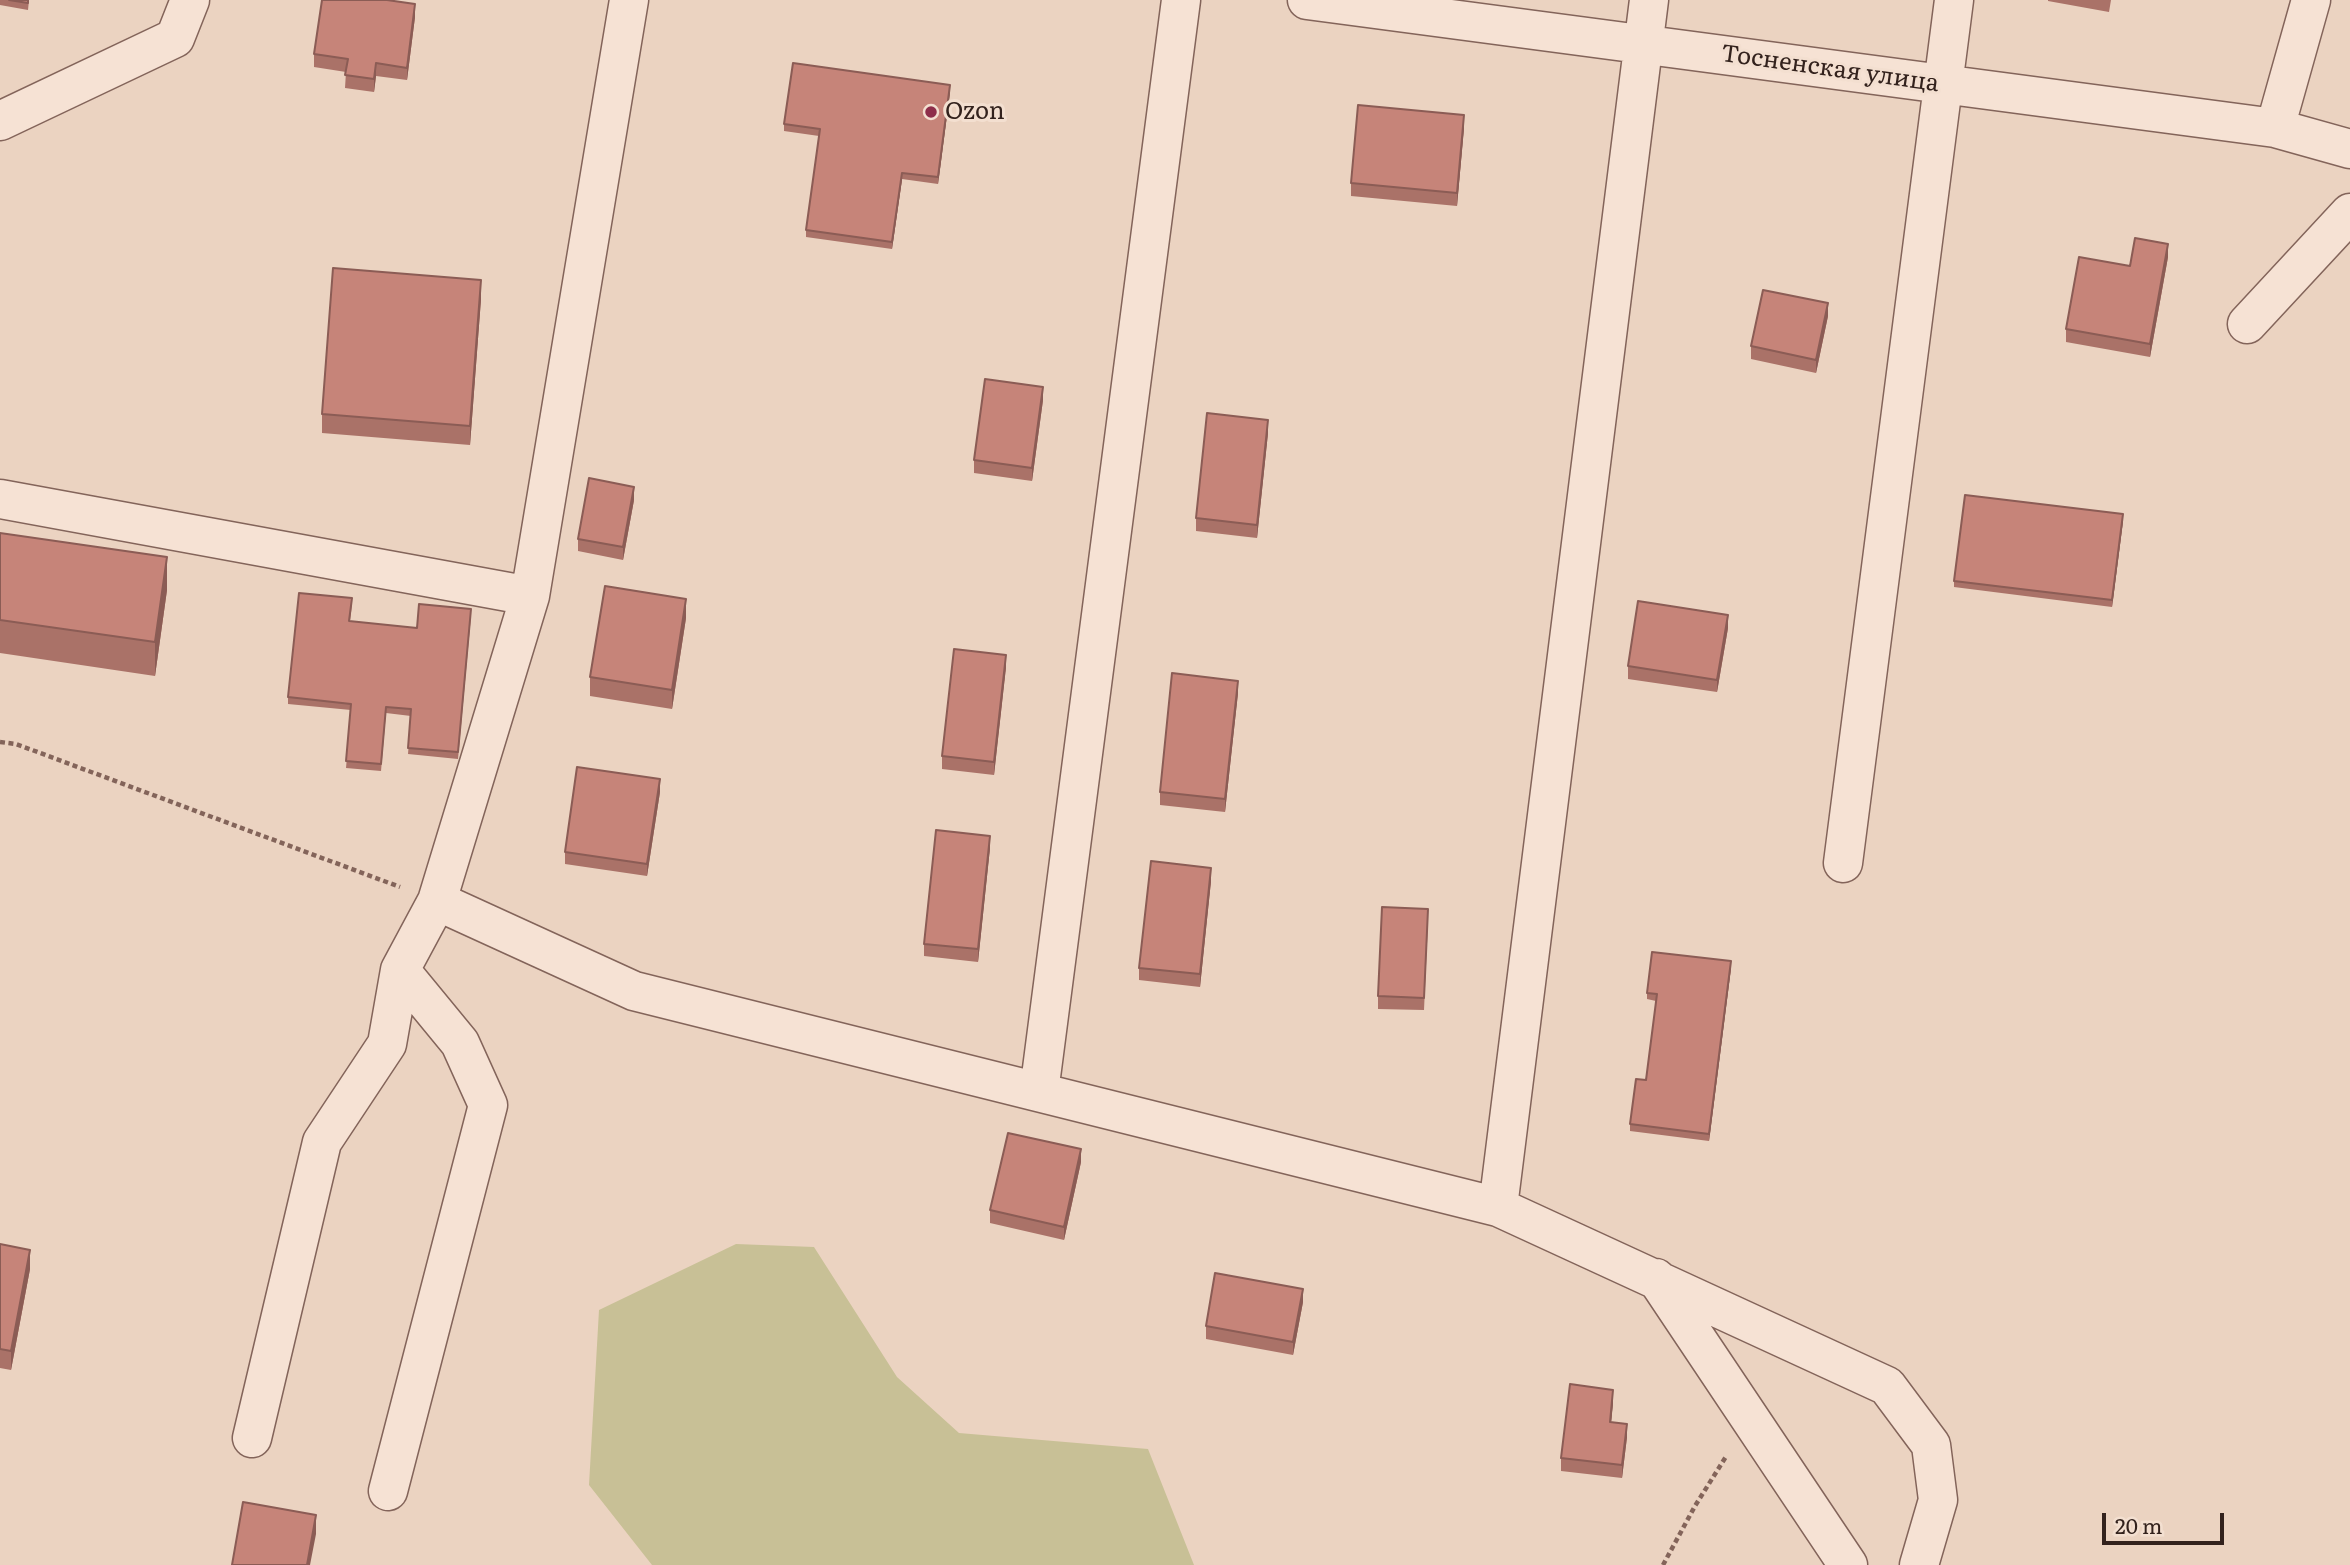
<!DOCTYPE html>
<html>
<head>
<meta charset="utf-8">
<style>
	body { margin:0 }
	#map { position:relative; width:2350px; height:1565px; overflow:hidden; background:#ebd3c1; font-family:Literata,serif }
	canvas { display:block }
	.scale { position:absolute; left:2102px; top:1513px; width:122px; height:32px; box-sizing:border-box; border:4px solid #33221d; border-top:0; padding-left:9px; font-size:21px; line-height:24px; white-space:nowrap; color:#33221d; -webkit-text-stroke:5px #f3dfd0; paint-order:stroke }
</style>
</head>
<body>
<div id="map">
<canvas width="2350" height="1565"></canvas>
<div class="scale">20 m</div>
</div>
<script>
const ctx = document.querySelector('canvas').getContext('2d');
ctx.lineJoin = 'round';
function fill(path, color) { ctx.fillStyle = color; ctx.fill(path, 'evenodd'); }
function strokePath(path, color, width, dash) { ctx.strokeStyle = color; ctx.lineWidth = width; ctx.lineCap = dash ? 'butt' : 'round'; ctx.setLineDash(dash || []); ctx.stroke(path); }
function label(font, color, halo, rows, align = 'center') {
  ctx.font = font + ' Literata,serif'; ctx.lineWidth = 6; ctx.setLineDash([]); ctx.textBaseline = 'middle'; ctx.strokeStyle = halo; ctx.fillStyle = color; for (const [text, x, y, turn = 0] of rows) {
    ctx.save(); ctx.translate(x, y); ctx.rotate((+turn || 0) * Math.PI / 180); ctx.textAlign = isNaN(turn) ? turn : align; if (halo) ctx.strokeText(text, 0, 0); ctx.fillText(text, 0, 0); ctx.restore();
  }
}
fill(new Path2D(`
	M736 1244 814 1247 897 1377 959 1433 1148 1449 1194 1565H652L589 1485 599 1310Z`), '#c8c096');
const minor = new Path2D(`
	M1307 0 2275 128 2350 149
	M0 121 175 38 190 0
	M2275 128 2311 0
	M2247 324 2350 213
	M0 499 530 596
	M1843 863 1954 0
	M437 901 634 991 1498 1207 1887 1386 1931 1445 1938 1500 1919 1565
	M1039 1092 1181 0
	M1498 1207 1649 0
	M1656 1278 1848 1565
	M252 1438 322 1142 387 1044 400 970 437 901 530 596 629 0
	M388 1491 488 1105 460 1043 400 970`);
strokePath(minor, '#83645a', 41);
strokePath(new Path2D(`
	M0 742 16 744 400 887
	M1663 1565 1695 1506 1727 1455`), '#83645a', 4.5, [5, 3.5]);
strokePath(minor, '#f6e2d4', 38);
fill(new Path2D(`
	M0 0H29L28 10 0 5Z
	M2048 0H2111L2109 12 2048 1Z
	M415 17 407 80 376 76 374 92 345 88 346 72 314 67V54Z
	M950 92 938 184 902 179 892 249 806 237V230L819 136 784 131V124Z
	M1464 128 1457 206 1351 196V183Z
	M2168 257 2150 357 2066 342V329L2130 266Z
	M481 299 470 445 322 433V414Z
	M1828 316 1816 373 1751 359V346Z
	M1043 400 1032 481 974 473V460Z
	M1268 433 1257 538 1196 531V518Z
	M634 500 623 560 578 551V539Z
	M2123 521 2112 607 1954 587V581Z
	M0 533 167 590 155 676 0 653Z
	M352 604 350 621 417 628 471 616 458 759 408 754 411 716 386 713 381 771 346 768 351 710 288 704V697Z
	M686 618 672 709 590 696V677Z
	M1728 628 1717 692 1628 679V666Z
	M1006 667 994 775 942 769V756Z
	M1238 693 1225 812 1160 805V792Z
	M660 792 647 876 565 864V852Z
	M990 848 978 962 924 956V944Z
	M1211 881 1200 987 1139 980V968Z
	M1428 922 1424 1010 1378 1009V996Z
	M1731 968 1709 1141 1630 1131V1124L1646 1080 1656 1001 1647 999V993Z
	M1081 1162 1064 1240 990 1223V1210Z
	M0 1244 30 1269 11 1370 0 1368Z
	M1303 1302 1293 1355 1206 1339V1326Z
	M1613 1403 1611 1422 1627 1437 1622 1478 1561 1471V1458Z`), '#aa7268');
fill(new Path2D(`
	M415 4V17L407 80V68Z
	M376 63V76L374 92V79Z
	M950 85V92L938 184V177Z
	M1464 115V128L1457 206V193Z
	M902 173V179L892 249V242Z
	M2168 244V257L2150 357V344Z
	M481 280V299L470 445V426Z
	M1828 303V316L1816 373V360Z
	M1043 387V400L1032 481V468Z
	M1268 420V433L1257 538V525Z
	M634 487V500L623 560V547Z
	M2123 514V521L2112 607V600Z
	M167 557V590L155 676V642Z
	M686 599V618L672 709V690Z
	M1728 615V628L1717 692V680Z
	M1006 655V667L994 775V762Z
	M1238 681V693L1225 812V799Z
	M660 779V792L647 876V864Z
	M990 836V848L978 962V949Z
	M1211 868V881L1200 987V974Z
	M1731 961V968L1709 1141V1134Z
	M1081 1149V1162L1064 1240V1227Z
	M30 1250V1269L11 1370V1351Z
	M1303 1289V1302L1293 1355V1342Z
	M1613 1390V1403L1610 1435V1422Z
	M1627 1424V1437L1622 1478V1465Z
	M316 1515V1534L310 1565H307Z`), '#8b5c55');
const building = new Path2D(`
	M9 0H28V3Z
	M322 0H387L415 4 407 68 376 63 374 79 345 75 348 59 314 54Z
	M793 63 950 85 938 177 902 173 892 242 806 230 820 129 784 124Z
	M1358 105 1464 115 1457 193 1351 183Z
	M2135 238 2168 244 2150 344 2066 329 2079 257 2130 266Z
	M333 268 481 280 470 426 322 414Z
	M1763 290 1828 303 1816 360 1751 346Z
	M985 379 1043 387 1032 468 974 460Z
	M1207 413 1268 420 1257 525 1196 518Z
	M589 478 634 487 623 547 578 539Z
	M1965 495 2123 514 2112 600 1954 581Z
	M0 533 167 557 155 642 0 620Z
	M605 586 686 599 672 690 590 677Z
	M299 593 352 598 349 621 417 628 419 604 471 609 458 752 408 748 411 709 386 707 381 764 346 761 351 704 288 697Z
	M1638 601 1728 615 1717 680 1628 666Z
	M954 649 1006 655 994 762 942 756Z
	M1172 673 1238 681 1225 799 1160 792Z
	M577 767 660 779 647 864 565 852Z
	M936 830 990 836 978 949 924 944Z
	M1151 861 1211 868 1200 974 1139 968Z
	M1382 907 1428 909 1424 998 1378 996Z
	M1652 952 1731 961 1709 1134 1630 1124 1636 1079 1646 1080 1657 994 1647 993Z
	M1008 1133 1081 1149 1064 1227 990 1210Z
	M0 1244 30 1250 11 1351 0 1349Z
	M1215 1273 1303 1289 1293 1342 1206 1326Z
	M1570 1384 1613 1390 1610 1422 1627 1424 1622 1465 1561 1458Z
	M243 1502 316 1515 307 1565H232Z`);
fill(building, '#c68479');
strokePath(building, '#8b5c55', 2);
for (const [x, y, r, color] of [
	[931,112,7,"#8e2e4a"]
]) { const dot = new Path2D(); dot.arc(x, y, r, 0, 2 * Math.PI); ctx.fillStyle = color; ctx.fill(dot); strokePath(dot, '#f3dfd0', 2.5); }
label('24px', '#33221d', '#f3dfd0', [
	["Тосненская улица",1830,69,8]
]);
label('24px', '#33221d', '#f3dfd0', [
	["Ozon",945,112]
], 'left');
</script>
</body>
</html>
